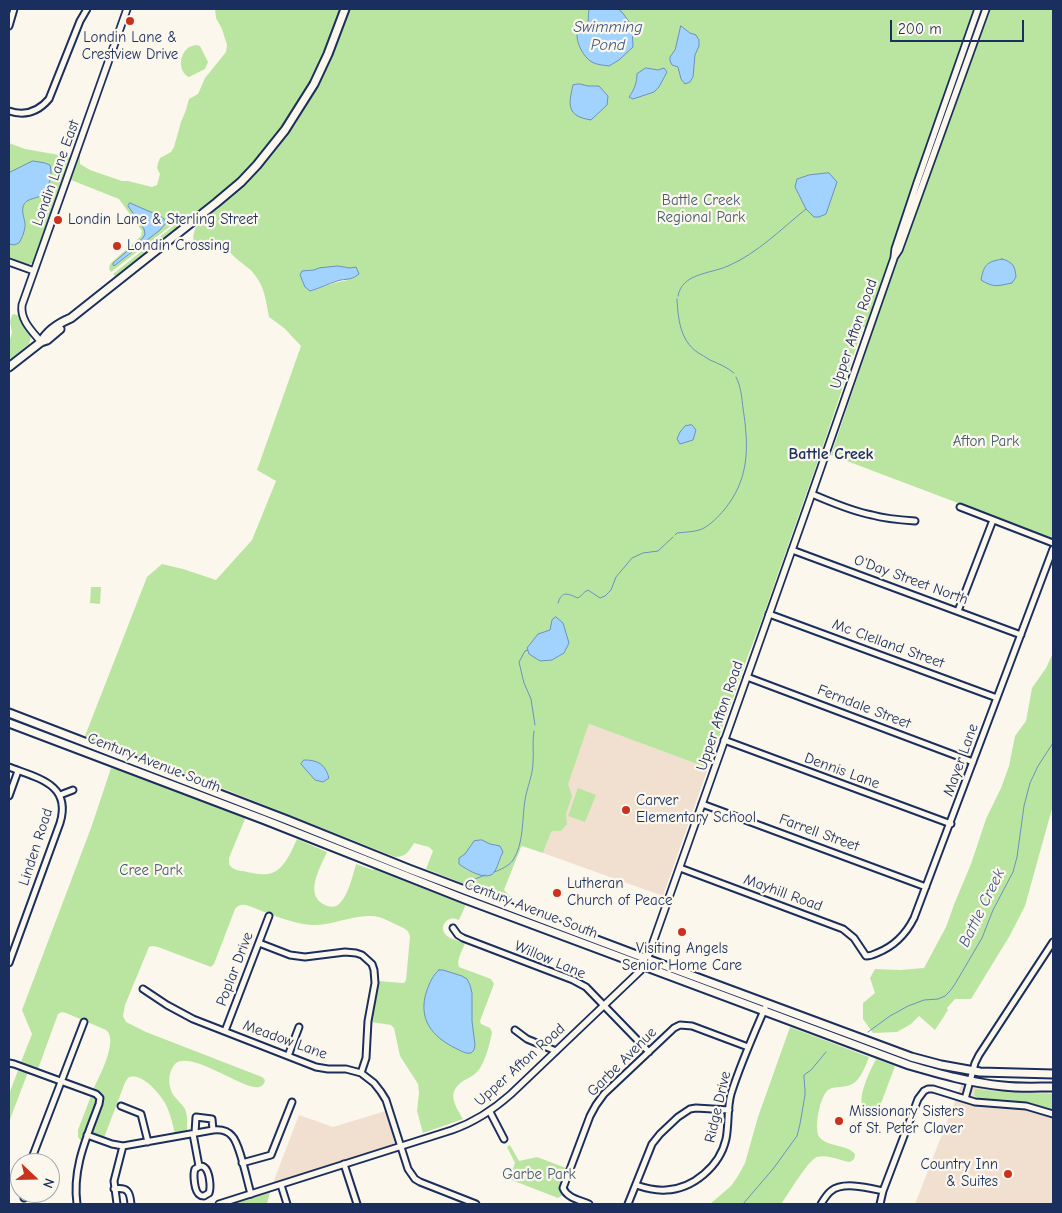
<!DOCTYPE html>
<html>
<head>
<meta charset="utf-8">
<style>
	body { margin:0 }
	#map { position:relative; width:1062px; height:1213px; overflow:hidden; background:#fbf7ec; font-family:"Comic Neue",sans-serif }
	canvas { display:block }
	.frame { position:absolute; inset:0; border:10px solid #1b2f5e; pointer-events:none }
	.north { position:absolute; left:10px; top:1153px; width:50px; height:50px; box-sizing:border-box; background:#fbf7ec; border:1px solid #a1a7b3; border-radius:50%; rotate:111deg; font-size:14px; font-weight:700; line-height:20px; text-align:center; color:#1b2f5e }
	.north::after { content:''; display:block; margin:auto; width:18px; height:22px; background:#c8321e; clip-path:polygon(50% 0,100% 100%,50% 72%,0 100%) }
	.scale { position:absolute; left:890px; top:20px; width:134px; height:22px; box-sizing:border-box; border:2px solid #1b2f5e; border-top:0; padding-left:6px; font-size:15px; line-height:18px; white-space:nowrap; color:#1b2f5e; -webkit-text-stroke:4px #fbf7ec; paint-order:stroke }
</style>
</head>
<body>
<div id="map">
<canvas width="1062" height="1213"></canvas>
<div class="frame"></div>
<div class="north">N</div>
<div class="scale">200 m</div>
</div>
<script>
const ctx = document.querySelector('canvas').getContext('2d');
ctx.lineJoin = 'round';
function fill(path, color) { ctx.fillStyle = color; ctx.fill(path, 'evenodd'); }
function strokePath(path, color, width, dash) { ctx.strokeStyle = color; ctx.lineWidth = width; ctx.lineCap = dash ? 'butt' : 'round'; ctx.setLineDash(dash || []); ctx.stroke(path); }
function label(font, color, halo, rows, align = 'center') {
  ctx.font = font + ' "Comic Neue",sans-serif'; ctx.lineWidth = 4.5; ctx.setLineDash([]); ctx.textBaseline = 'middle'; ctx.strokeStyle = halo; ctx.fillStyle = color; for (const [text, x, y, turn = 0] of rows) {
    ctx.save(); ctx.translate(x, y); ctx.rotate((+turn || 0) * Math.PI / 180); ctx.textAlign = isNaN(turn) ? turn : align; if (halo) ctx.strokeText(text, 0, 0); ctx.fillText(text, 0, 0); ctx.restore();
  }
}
fill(new Path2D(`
	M589 724 708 768 663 896 543 853Z
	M961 1082 1014 1090H1053V1204H915L962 1083Z
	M386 1111 395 1141 393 1145 273 1183 299 1115 333 1127Z`), '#f1dfcf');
fill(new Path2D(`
	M215 9H340C327 45 314 80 293 112 278 134 262 156 243 174 204 212 158 244 116 277L113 274 186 216 185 215 111 272 109 269 110 264 141 236 142 231 119 199 71 180 80 154V164L90 170 122 181H128L152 187 157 185 160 174 157 168 158 163 160 158 171 152 174 147 181 122 186 110 189 99 198 94 205 78 226 52 227 45 222 29 216 18Z
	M349 9H1053V539L831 455 873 331 863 327 821 452 760 625 749 653 708 768 589 724 568 784 572 796 566 814 567 824 561 831H553L551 832 543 853 522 846 521 847 504 890 511 897 510 900 501 897V898L426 869 433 851 429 847 414 843C409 851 406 857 395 857L204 781 85 736 147 577 162 564 183 569 216 580 252 540 276 481 257 470 301 346 284 328 269 317C266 302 265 287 254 274 250 268 242 264 237 259 232 255 228 249 222 247 214 245 204 251 196 245 191 240 194 232 196 227L245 184 271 156 295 125 315 91 330 60ZM314 270 348 280C335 282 323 287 310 291L305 287 300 275 303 271Z
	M196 45 200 46 208 62 205 69 189 77C178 72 179 55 188 48 190 46 193 46 196 45Z
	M9 143 25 149 71 157 35 260 32 263 29 265 9 258Z
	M12 315 14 314 19 316 31 337 29 344 9 360V342L12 333 10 322Z
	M91 587H101L100 604 90 603Z
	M1053 653V805L1025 906 1009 937 971 999H955L947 1008 948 1010 935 1030 919 1016 911 1024 897 1032 873 1033 863 1019V1003L875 993 870 978 875 969 900 970 924 968 946 927 955 902 971 864 986 819 1001 788 1009 766 1015 736 1026 721 1032 688 1046 668Z
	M112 765 246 816 244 817 245 819 229 858V864C233 871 239 870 247 872 253 873 260 875 267 874 283 873 291 852 297 839L327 852C321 866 303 895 325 905 330 907 335 908 339 904 348 896 353 875 356 864L373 870 375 867 467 902 459 920C448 914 438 926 446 935 450 939 460 941 465 943 463 950 456 959 459 967L491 979 494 984 480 1021 481 1024 490 1028 492 1032C490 1043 485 1064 477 1072 473 1076 468 1078 463 1081 446 1093 455 1105 463 1119L423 1133 417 1111 419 1093 418 1084 400 1056 394 1028 391 1025 371 1022 379 981 402 983H404L406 980 410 937C409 929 403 928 397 925 389 921 380 916 371 916 351 915 332 926 311 925 290 923 268 913 249 906 243 904 239 904 235 909L214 964 211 967 158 947 152 946 149 947 125 1005 123 1016 126 1022 146 1032 262 1077 265 1080C264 1086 260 1088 254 1087 238 1085 188 1050 175 1064 167 1073 168 1089 175 1097 178 1101 182 1104 185 1109 188 1117 187 1124 187 1132L175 1134C173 1125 171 1116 167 1107 163 1097 141 1070 128 1078 126 1080 125 1083 124 1085L104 1138 93 1133 92 1130 102 1105V1097L100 1093 93 1090C99 1077 119 1040 106 1030L66 1013 62 1012 58 1014 38 1069 21 1062 32 1034 22 1010 91 828 111 768 114 769V768L112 767Z
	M578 788 596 795 585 822 568 816Z
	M790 1027 869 1057C866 1065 861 1078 854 1083 846 1089 835 1085 828 1090 820 1096 813 1130 820 1138 829 1147 846 1144 855 1154 855 1159 853 1161 849 1162 839 1160 827 1154 817 1157 808 1160 788 1195 781 1204H710L731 1186 738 1176 745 1163 758 1117Z
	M876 1059 895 1066 880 1106C877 1110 875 1113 870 1112 850 1109 871 1069 876 1059Z
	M19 1068 28 1072 9 1122V1094Z
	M975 1089 1003 1092 1053 1094V1111L1029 1104 978 1099 974 1095Z
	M91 1096 96 1098 97 1103 82 1142 78 1137V1130Z
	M510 1145 519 1161 537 1157 566 1168 560 1186 563 1195 558 1198 509 1179 515 1163 507 1147Z
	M270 1192 267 1204H232L268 1193Z`), '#bae5a1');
const water = new Path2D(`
	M589 9H618L622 12 632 26 633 47 619 60 609 66C603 65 597 65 592 62 583 57 574 40 578 29 592 24 587 20 589 9Z
	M681 26 690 33 696 35 699 40V46L695 55 693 77 690 82 685 84 681 79 678 67 672 65 670 61V57L675 50Z
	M646 68 658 70 664 68 667 72 659 87 654 92 633 99 629 97C634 90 637 83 637 74Z
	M580 84 588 86H599L608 96 607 105 591 120C567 116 568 106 573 85Z
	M33 161 45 163 50 165C53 176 49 187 42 195 38 198 32 198 27 201 18 208 26 219 25 227 24 233 22 238 19 243L14 245 9 244V173Z
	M829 173 837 182 826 214 819 217H814L806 209 795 187 797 179 809 175Z
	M130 203 160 216 164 219 166 223 160 230 114 266 113 265V263L143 238 145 234 144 229 128 206Z
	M1002 259C1013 262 1015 266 1016 277L1012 283C997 286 994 288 981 280 984 264 987 262 1002 259Z
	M338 266 350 268 356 267 359 274C350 281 347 278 337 281 328 284 320 288 310 291L305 287 300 275 302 271 314 270 319 268Z
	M692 425 696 430 693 440 680 444 677 439 680 432 685 426Z
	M556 617 563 623 569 643 564 653 552 660 540 661 529 654 527 648 538 634 550 630 552 620Z
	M304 760C318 760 325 764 329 778L323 782 315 780 301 764Z
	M482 840 490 844 500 846 503 852C500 857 498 866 495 871 489 883 467 870 459 864V858L465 854 474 841Z
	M439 970H443L462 976 467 979 470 985 472 993V1021L475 1045 474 1050 471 1053C465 1054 462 1051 457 1049 432 1037 417 1019 427 990 430 982 433 975 439 970Z`);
fill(water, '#a1d3fe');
strokePath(water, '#6b91be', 1);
strokePath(new Path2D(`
	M678 296C682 273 710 274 728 266 758 253 781 229 806 209
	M677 299C678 318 680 340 697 352 701 355 706 357 710 360 719 364 727 367 734 373
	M675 535 677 533C685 532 697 532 704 528 711 524 718 517 724 510 748 481 749 451 744 415 742 403 742 388 736 377
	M558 603C562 590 568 594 578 598 582 596 583 592 588 590L600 598 605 596 611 590 616 577 632 558 643 553 658 551 673 537
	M528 650 525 651 519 662 524 683 531 699 535 725
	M494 872C500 870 509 866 513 860 524 844 522 818 525 800 527 787 533 775 533 762 534 752 532 742 534 731
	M468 884 475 879 485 875
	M868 1032 890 1016 908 1006 924 1000 938 999 945 996 950 991 955 984 982 938 993 910 1013 872 1017 857 1024 806 1030 783 1038 766 1053 743
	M743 1204 773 1169 797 1136 800 1124 805 1095V1090L804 1078V1075L811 1070 826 1052`), '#6b91be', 1);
const minor = new Path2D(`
	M9 26 14 9
	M9 111C24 116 38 112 49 99L80 21 87 9
	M812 494C831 502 851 511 872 515 886 519 900 520 915 521
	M960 507 1053 543
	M792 550 1021 635
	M958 611 993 520
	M769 614 997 698
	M747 677 973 762
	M724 740 951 824
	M9 767C37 778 72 784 60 823L9 963
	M60 795 73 790
	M9 796 18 771
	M702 804 926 887
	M680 868 843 929 854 938 866 956C870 956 873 955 877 953 895 946 906 934 914 918L1053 549
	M453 928 458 935 463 938 573 980 586 987 649 1052
	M259 943 290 955 305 957 345 952 356 953 362 955 372 964 374 970 375 983 368 1021 366 1058 361 1073
	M143 989 167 1005 193 1019 316 1067 328 1069H346L361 1073 374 1083 381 1092 386 1100 408 1169 415 1179 420 1182 476 1204
	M515 1030 527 1039 556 1051
	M225 1031 269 916
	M288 1056 299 1027
	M9 1063 14 1064 96 1094 100 1098 99 1104C87 1137 72 1168 77 1204
	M965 1099 975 1063 979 1055 1053 942
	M121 1106 141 1114 148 1142
	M490 1112 504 1139
	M195 1133 196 1117 212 1119 213 1130
	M193 1134 199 1166
	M87 1135 112 1144 123 1146 213 1130C221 1129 227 1130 232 1136 240 1144 247 1181 251 1194
	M30 1163 84 1022
	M242 1163 271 1155 292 1102
	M344 1164 357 1204
	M200 1166C202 1166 203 1166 204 1167 210 1171 211 1188 209 1193L204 1196C203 1196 201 1196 200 1195 194 1192 193 1174 195 1169Z
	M281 1185 287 1204
	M636 1185C645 1188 655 1191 666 1190 693 1189 720 1166 726 1139 729 1124 727 1108 731 1094 740 1065 753 1036 765 1008
	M114 1189C128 1187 130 1192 131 1204
	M24 1198V1193
	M117 1204 114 1181 123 1146
	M589 1204C580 1200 567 1198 563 1188L590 1116 596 1105 604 1094 674 1028 680 1025 692 1026 748 1047
	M628 1204 652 1144 660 1134 678 1117 690 1109 696 1108 729 1110
	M821 1204C824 1199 827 1194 831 1191 843 1181 869 1188 883 1191
	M880 1204 883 1191 918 1099 924 1091 928 1089H933L975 1102 1026 1106 1053 1114`);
const tertiary = new Path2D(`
	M895 256 899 250 986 9
	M9 262 34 271
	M41 342C32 331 20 320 22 305L127 9
	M219 1204 452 1130C475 1122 493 1110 511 1094L640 971 645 965 810 499 894 258 895 249 917 183 978 9`);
const secondary = new Path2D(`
	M41 342C47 331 59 323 71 318L216 203 241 182 257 165 285 130 314 84 328 54 345 9
	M9 367 41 342 47 340 60 329
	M9 713 287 820 409 869 647 959 911 1057 941 1065 980 1072 1053 1074
	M9 723 265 820 462 898 909 1065C940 1074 971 1083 1003 1086 1020 1088 1037 1087 1053 1087`);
strokePath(minor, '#1b2f5e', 9);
strokePath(tertiary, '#1b2f5e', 9);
strokePath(secondary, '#1b2f5e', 11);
strokePath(minor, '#fbf7ec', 5);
strokePath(tertiary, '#fbf7ec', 5.5);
strokePath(secondary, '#fbf7ec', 7);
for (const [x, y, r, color] of [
	[130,21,5,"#c8321e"],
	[58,220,5,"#c8321e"],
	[117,246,5,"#c8321e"],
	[626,810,5,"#c8321e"],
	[557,893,5,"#c8321e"],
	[682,932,5,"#c8321e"],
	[839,1121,5,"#c8321e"],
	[1008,1174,5,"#c8321e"]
]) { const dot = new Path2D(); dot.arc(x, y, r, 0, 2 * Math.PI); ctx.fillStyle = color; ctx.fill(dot); strokePath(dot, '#fbf7ec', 2); }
label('15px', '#1b2f5e', '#fbf7ec', [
	["Londin Lane &",130,38,"center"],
	["Crestview Drive",130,55,"center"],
	["Londin Lane & Sterling Street",68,220],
	["Londin Crossing",127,246],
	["Carver",636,801],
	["Elementary School",636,818],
	["Lutheran",567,884],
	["Church of Peace",567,901],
	["Visiting Angels",682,949,"center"],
	["Senior Home Care",682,966,"center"],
	["Missionary Sisters",849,1112],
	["of St. Peter Claver",849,1129],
	["Country Inn",998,1165,"right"],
	["& Suites",998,1182,"right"]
], 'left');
label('15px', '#1b2f5e', '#fbf7ec', [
	["Londin Lane East",56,173,-70],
	["Upper Afton Road",854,334,-71],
	["O'Day Street North",911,580,20],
	["Mc Clelland Street",888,644,20],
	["Ferndale Street",864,707,21],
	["Upper Afton Road",720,716,-71],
	["Mayer Lane",961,760,-70],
	["Century Avenue South",154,763,21],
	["Dennis Lane",842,771,20],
	["Farrell Street",819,833,20],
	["Linden Road",36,847,-72],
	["Mayhill Road",783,893,20],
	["Century Avenue South",531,909,21],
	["Willow Lane",550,960,23],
	["Poplar Drive",235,969,-69],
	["Meadow Lane",285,1040,20],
	["Garbe Avenue",622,1062,-45],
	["Upper Afton Road",520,1065,-42],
	["Ridge Drive",718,1107,-77]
]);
label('15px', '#435c6f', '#fbf7ec', [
	["Battle Creek",701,201],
	["Regional Park",701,218],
	["Afton Park",986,442],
	["Cree Park",151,871],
	["Garbe Park",539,1175]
]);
label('italic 16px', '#3c5886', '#fbf7ec', [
	["Swimming",608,27],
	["Pond",608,45],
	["Battle Creek",982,908,-64]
]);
label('bold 16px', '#1b2f5e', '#fbf7ec', [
	["Battle Creek",831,454]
]);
</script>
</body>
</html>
